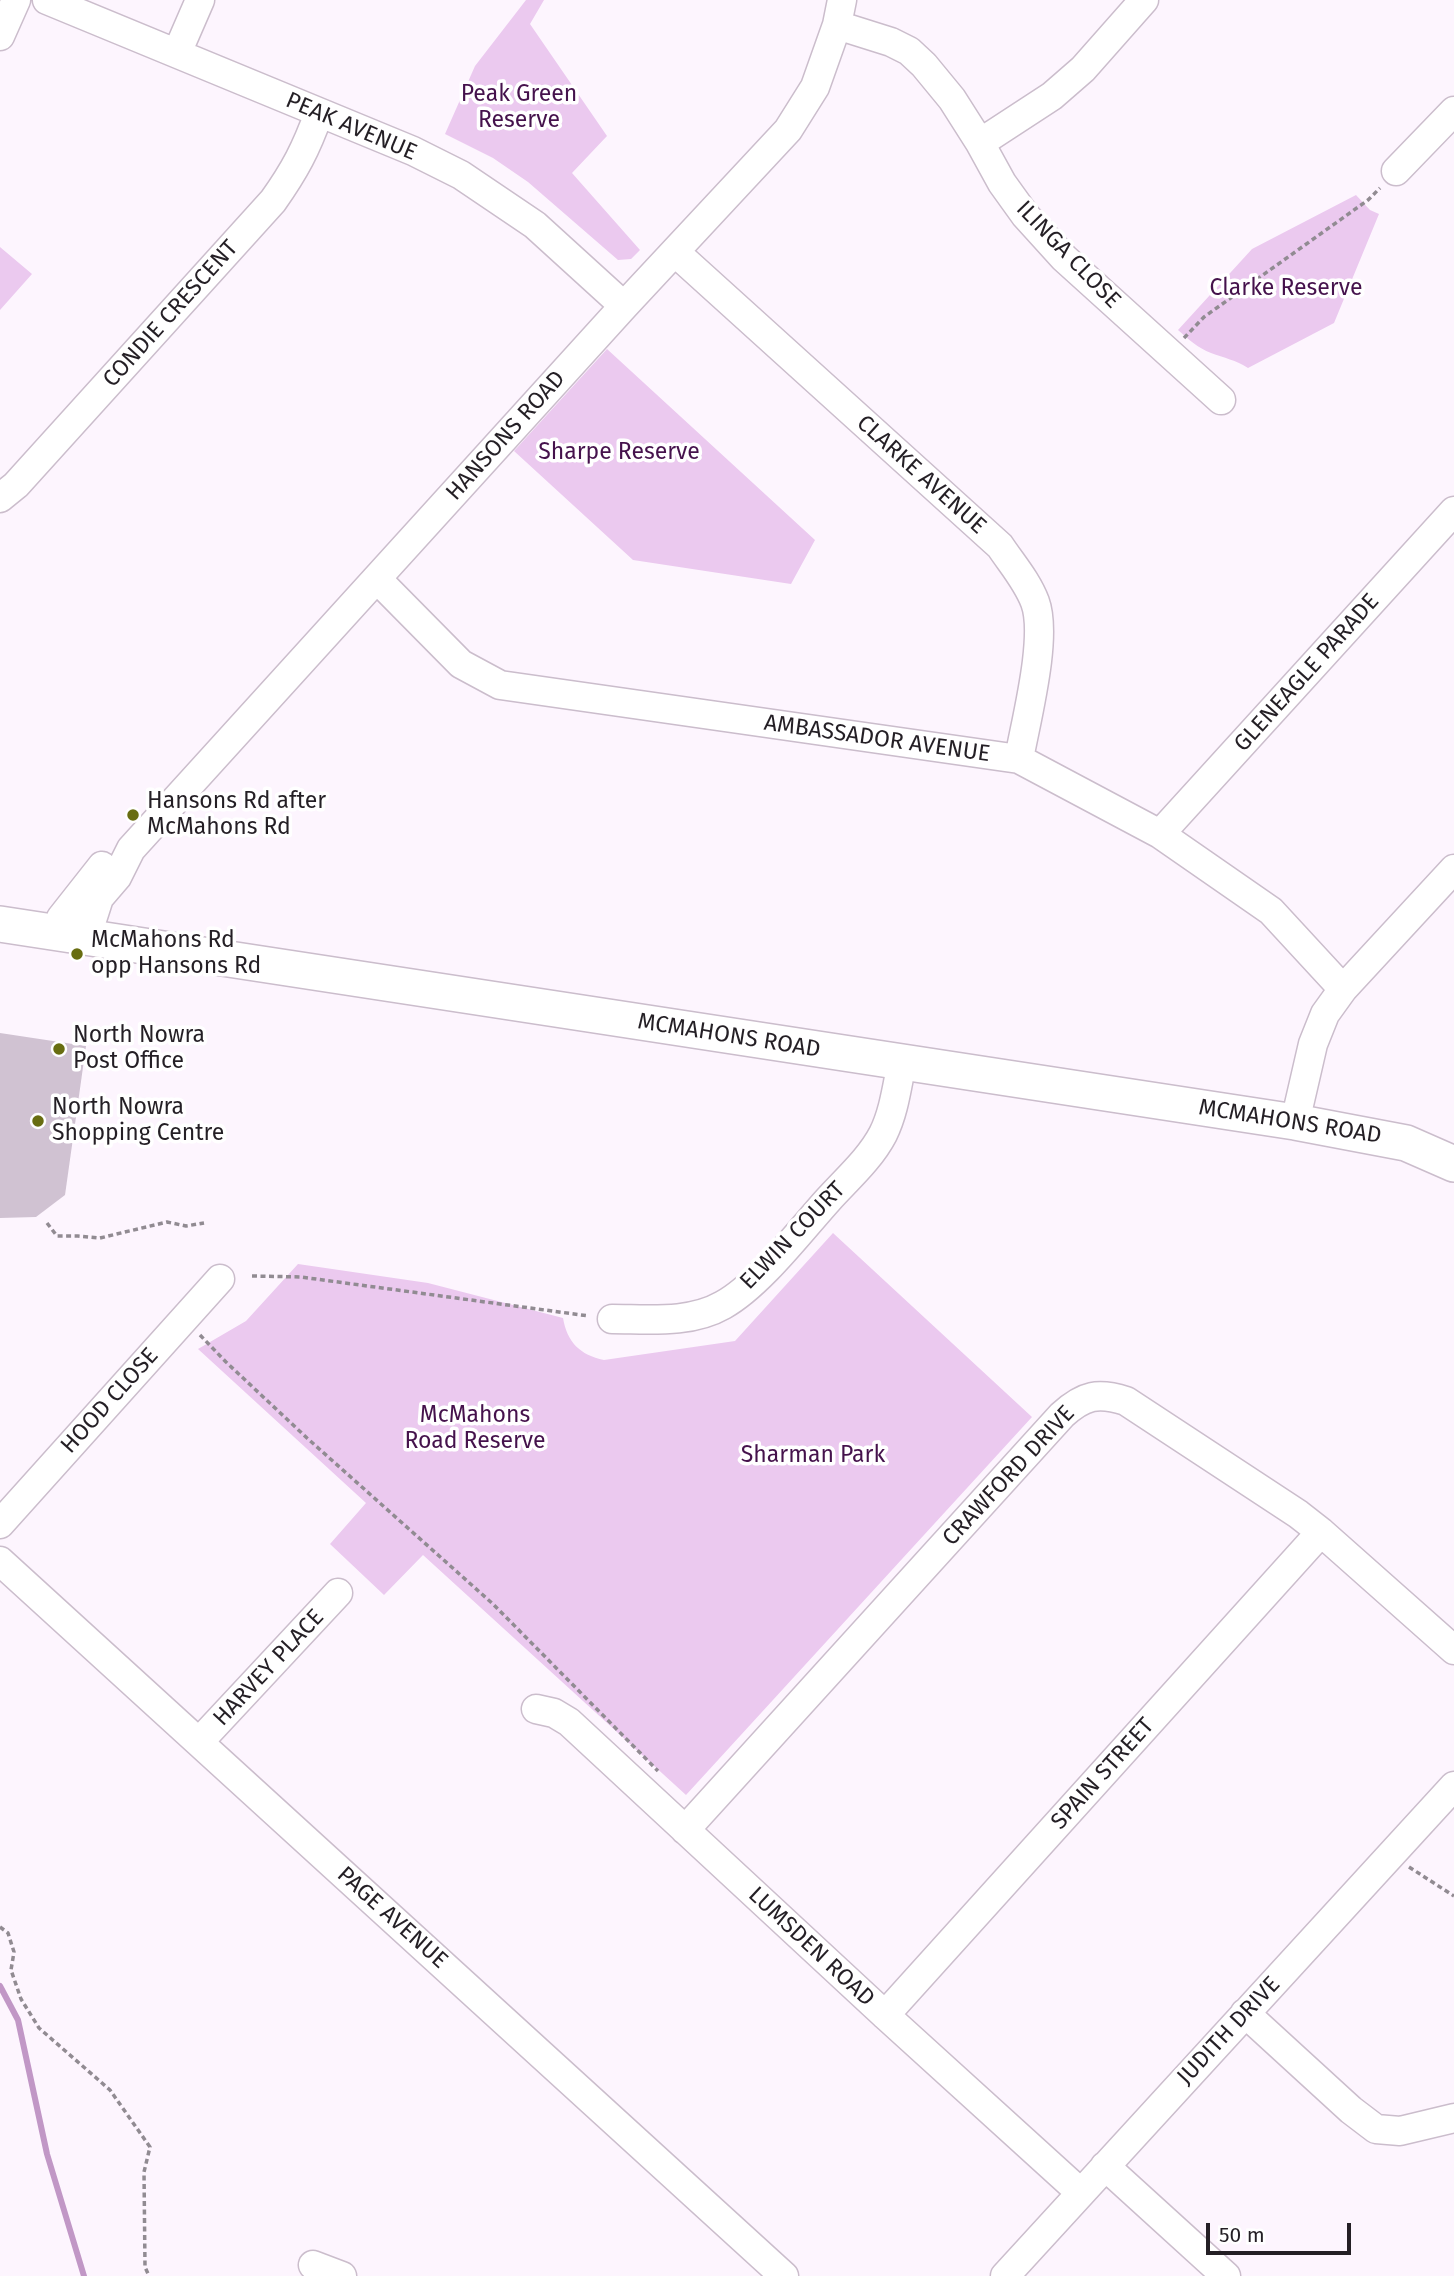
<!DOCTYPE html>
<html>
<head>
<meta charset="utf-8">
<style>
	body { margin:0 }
	#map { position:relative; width:1454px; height:2276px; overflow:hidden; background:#fdf5fe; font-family:"Fira Sans",sans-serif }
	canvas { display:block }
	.scale { position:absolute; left:1206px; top:2223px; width:145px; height:32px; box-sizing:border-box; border:4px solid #241f25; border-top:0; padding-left:9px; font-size:21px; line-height:24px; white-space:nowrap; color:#241f25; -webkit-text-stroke:5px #fff; paint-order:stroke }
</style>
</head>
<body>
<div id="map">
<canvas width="1454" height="2276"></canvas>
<div class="scale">50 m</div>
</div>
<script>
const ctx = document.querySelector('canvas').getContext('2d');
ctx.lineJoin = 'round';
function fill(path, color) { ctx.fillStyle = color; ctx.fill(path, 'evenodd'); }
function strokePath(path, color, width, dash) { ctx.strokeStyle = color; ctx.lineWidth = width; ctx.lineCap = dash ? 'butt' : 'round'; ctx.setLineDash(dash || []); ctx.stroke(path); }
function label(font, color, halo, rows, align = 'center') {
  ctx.font = font + ' "Fira Sans",sans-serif'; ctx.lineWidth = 7; ctx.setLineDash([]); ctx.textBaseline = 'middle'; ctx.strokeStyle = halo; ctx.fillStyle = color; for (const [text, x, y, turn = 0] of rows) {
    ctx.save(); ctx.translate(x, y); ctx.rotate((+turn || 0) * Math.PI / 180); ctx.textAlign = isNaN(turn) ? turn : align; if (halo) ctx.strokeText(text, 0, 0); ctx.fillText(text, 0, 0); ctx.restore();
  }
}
fill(new Path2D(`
	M526 0H544L530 24 607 136 572 173 640 250 631 259 618 260 528 182 493 158 445 134 475 66Z
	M1356 195 1370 210 1379 214 1334 323 1248 368C1236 360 1224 358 1211 353 1198 348 1188 339 1178 330L1252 249Z
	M0 247 32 274 0 310Z
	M607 349 815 540 791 584 633 560 514 451Z
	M833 1233 1032 1417 686 1795 423 1555 384 1595 330 1544 366 1503 198 1349 246 1321 298 1264 428 1283 563 1318C567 1342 580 1355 604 1360L735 1341Z`), '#ebc9ef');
strokePath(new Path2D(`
	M0 1986 18 2020 47 2154 84 2276`), '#c197c6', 6);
fill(new Path2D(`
	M0 1033 86 1046 65 1195 36 1217 0 1218Z`), '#d0c2d2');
const minor = new Path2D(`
	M47 0 413 151 461 175 535 225 624 306
	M837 25 891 42 909 51 924 65 952 99 980 143 1002 183 1025 215 1064 258 1221 400
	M0 36 16 0
	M177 53 200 0
	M980 143 1052 96 1083 69 1144 0
	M1396 171 1454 111
	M675 252 1000 546C1012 564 1027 581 1035 602 1048 637 1026 720 1019 759
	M0 498 16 485 273 201C295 170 306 149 319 113
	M377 579 461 664 500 685 1019 759 1160 834 1271 911 1343 989
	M1160 834 1454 511
	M58 932 61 918 102 866
	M89 938 91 923 99 898 117 877 131 849 624 306 788 130 815 87 837 25 842 0
	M1295 1122 1313 1044 1325 1014 1343 989 1454 869
	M612 1319C648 1319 690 1324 723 1305 759 1285 800 1231 828 1200 847 1179 870 1159 883 1134 894 1112 897 1086 902 1062
	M0 1524 220 1279
	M0 1561 784 2276
	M536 1709 554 1713 569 1722 885 2015 1081 2193
	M199 1742 338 1593
	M685 1830 1062 1415C1084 1395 1098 1392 1126 1401L1298 1514 1321 1532 1454 1650
	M1245 2013 1351 2110 1376 2129 1400 2131 1454 2118
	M885 2015 1321 1532
	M1105 2166 1226 2276
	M313 2265 342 2276
	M1005 2276 1454 1786`);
const major = new Path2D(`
	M0 924 1295 1122 1406 1143 1454 1164`);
strokePath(minor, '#cbbdcc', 31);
strokePath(major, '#cbbdcc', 38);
strokePath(new Path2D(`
	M1184 338 1204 317 1368 200 1380 188
	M47 1223 57 1236H78L100 1238 167 1222 186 1226 204 1223
	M252 1276 301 1277 589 1316
	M200 1335 226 1362 307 1438 493 1604 658 1771
	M1409 1867 1454 1896
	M0 1927 8 1933 14 1952 11 1970 21 1999 39 2028 110 2090 150 2147 144 2172 145 2267 149 2276`), '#918b92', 3.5, [5, 3.5]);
strokePath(minor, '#fff', 28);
strokePath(major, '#fff', 35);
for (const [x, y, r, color] of [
	[133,815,7,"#686d11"],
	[77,954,7,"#686d11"],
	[59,1049,7,"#686d11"],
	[38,1121,7,"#686d11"]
]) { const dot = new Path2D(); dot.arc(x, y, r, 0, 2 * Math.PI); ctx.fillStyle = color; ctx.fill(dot); strokePath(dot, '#fff', 2.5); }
label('23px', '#45124c', '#fff', [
	["Peak Green",519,95],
	["Reserve",519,121],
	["Clarke Reserve",1286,289],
	["Sharpe Reserve",619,453],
	["McMahons",475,1416],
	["Road Reserve",475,1442],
	["Sharman Park",813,1456]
]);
label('23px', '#241f25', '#fff', [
	["PEAK AVENUE",351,127,23],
	["ILINGA CLOSE",1068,255,46],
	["CONDIE CRESCENT",171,314,-48],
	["HANSONS ROAD",506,436,-48],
	["CLARKE AVENUE",921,475,42],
	["GLENEAGLE PARADE",1307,673,-48],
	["AMBASSADOR AVENUE",877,739,8],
	["MCMAHONS ROAD",729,1036,9],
	["MCMAHONS ROAD",1290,1122,9],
	["ELWIN COURT",793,1236,-46],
	["HOOD CLOSE",110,1401,-48],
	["CRAWFORD DRIVE",1009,1476,-47],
	["HARVEY PLACE",269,1668,-47],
	["SPAIN STREET",1103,1774,-48],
	["PAGE AVENUE",392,1918,42],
	["LUMSDEN ROAD",811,1947,43],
	["JUDITH DRIVE",1229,2031,-47]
]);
label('23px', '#241f25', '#fff', [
	["Hansons Rd after",147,802],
	["McMahons Rd",147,828],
	["McMahons Rd",91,941],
	["opp Hansons Rd",91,967],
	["North Nowra",73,1036],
	["Post Office",73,1062],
	["North Nowra",52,1108],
	["Shopping Centre",52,1134]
], 'left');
</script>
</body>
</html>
